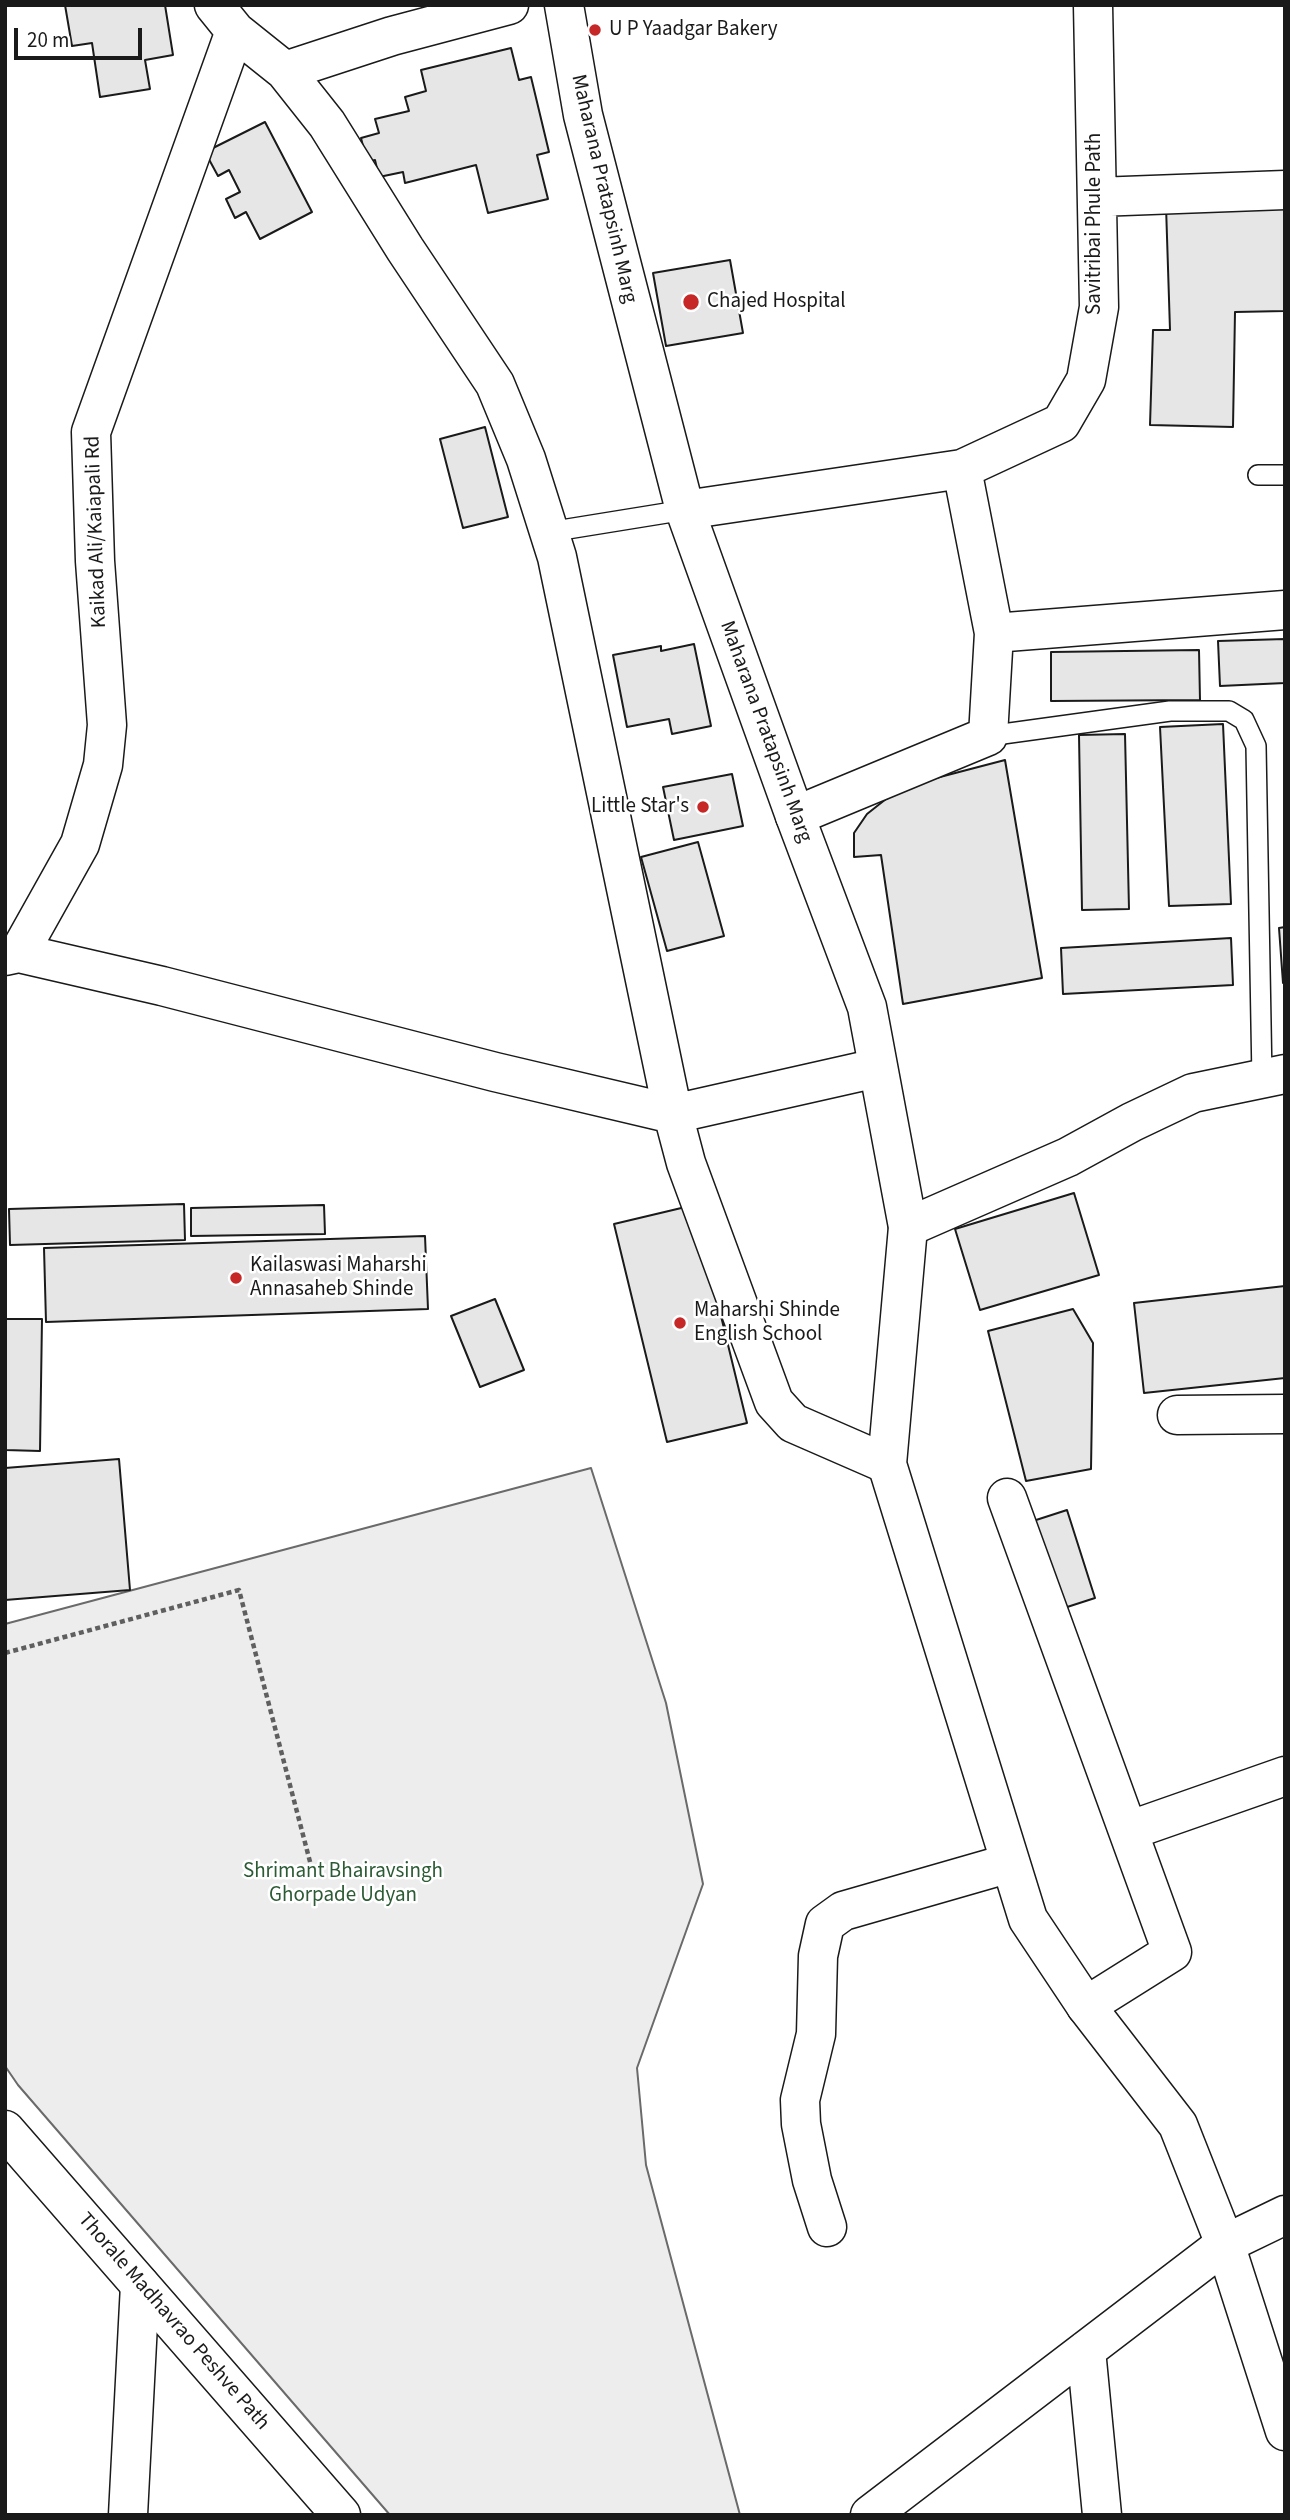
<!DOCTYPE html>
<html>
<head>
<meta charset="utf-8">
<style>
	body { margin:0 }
	#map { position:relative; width:1290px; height:2520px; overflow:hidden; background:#fff; font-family:"Source Sans 3",sans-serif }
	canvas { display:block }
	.frame { position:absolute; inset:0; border:7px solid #1a1a1a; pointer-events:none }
	.scale { position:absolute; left:14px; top:28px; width:128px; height:32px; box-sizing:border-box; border:4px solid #1a1a1a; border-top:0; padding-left:9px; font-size:21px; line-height:24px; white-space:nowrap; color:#1a1a1a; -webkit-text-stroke:5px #fff; paint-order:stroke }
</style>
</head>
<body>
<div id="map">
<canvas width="1290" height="2520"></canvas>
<div class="frame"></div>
<div class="scale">20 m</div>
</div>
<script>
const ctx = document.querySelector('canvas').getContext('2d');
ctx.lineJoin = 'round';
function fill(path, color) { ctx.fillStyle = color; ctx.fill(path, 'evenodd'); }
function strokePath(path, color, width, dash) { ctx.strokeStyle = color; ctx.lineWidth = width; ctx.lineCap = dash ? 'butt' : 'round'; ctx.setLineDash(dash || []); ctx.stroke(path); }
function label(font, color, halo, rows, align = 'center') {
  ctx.font = font + ' "Source Sans 3",sans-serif'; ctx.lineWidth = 5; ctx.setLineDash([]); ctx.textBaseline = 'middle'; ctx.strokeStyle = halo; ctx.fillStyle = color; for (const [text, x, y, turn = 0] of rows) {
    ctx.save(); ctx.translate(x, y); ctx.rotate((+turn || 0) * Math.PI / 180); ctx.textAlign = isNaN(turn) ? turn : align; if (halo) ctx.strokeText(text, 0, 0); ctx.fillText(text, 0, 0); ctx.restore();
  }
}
const built = new Path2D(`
	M591 1468 666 1703 703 1884 637 2068 646 2165 740 2515H390L18 2085 5 2066V1624Z`);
fill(built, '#ededed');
strokePath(built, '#6a6a6a', 2);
const building = new Path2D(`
	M65 5H165L173 55 145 60 150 89 100 97 92 43 72 46Z
	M511 48 519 80 531 77 549 152 537 155 548 199 488 213 476 165 405 183 403 172 379 177 375 160 367 162 361 138 379 133 375 119 409 111 405 97 426 91 421 70Z
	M265 122 312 212 260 239 246 212 235 218 226 199 240 192 229 170 218 176 205 152Z
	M1285 203V311L1235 312 1233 427 1150 425 1153 330H1170L1166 206Z
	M730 260 743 333 666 346 653 273Z
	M485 427 508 517 463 528 440 439Z
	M1285 639V683L1220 686 1218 641Z
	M694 644 711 726 672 734 669 719 627 727 613 655 661 646V651Z
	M1199 650 1200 700 1051 701V652Z
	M1223 724 1231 904 1169 906 1160 727Z
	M1125 734 1129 909 1082 910 1079 735Z
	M1005 760 1042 978 903 1004 881 855 854 857V833L867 814 886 799 917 783Z
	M732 774 743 826 674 840 663 787Z
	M698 842 724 936 667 951 641 857Z
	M1285 927V983H1283L1279 928Z
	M1231 938 1233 985 1063 994 1061 948Z
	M1074 1193 1099 1275 980 1310 955 1229Z
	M184 1204 185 1240 10 1245 9 1209Z
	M324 1205 325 1234 191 1236V1208Z
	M694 1205 747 1423 667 1442 614 1224Z
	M425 1236 428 1309 46 1322 44 1248Z
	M1285 1286V1378L1144 1393 1134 1303Z
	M495 1299 524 1370 480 1387 451 1316Z
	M1073 1309 1093 1343 1091 1469 1026 1481 988 1331Z
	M5 1319H42L40 1451 5 1450Z
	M119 1459 130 1590 5 1600V1468Z
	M1067 1510 1095 1598 1061 1609 1033 1521Z`);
fill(building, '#e6e6e6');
strokePath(building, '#1a1a1a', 2);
const lane = new Path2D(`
	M1258 475H1285
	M549 532 685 510
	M988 736 1170 711H1229L1244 720 1256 746 1262 1079`);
const street = new Path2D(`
	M214 5 235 31 285 71 327 124 405 249 495 384 526 459 557 557 673 1114 686 1163 774 1402 793 1423 887 1464
	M285 71 392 36 509 5
	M1097 197 1285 190
	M685 510 962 469 1061 423 1086 380 1099 307 1093 5
	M994 633 1285 610
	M795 816 988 736 994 633 962 469
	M19 953 80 844 103 765 107 725 95 561 91 432 235 31
	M5 956 19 953 162 986 495 1072 673 1114 877 1068
	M908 1227 1068 1157 1132 1122 1193 1093 1285 1074
	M1177 1415 1285 1414
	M1007 1498 1172 1952 1086 2006
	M1128 1831 1285 1776
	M827 2227 812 2180 801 2124 800 2100 816 2034 818 1956 825 1924 843 1911 1010 1863
	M1086 2350 1102 2515
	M128 2515 140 2285
	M870 2515 1225 2244 1285 2215`);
const secondary = new Path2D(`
	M564 5 583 115 685 510 795 816 867 1007 908 1227 887 1464 1028 1919 1086 2006 1178 2125 1225 2244 1285 2431
	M5 2130 341 2515`);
strokePath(lane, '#1a1a1a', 22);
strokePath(street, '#1a1a1a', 41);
strokePath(secondary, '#1a1a1a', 41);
strokePath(new Path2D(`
	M5 1653 239 1590 314 1877`), '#5f5f5f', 4.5, [5, 3.5]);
strokePath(lane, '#fff', 19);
strokePath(street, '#fff', 38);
strokePath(secondary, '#fff', 38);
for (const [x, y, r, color] of [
	[595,30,7,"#c62828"],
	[691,302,9,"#c62828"],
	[703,807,7,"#c62828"],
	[236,1278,7,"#c62828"],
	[680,1323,7,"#c62828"]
]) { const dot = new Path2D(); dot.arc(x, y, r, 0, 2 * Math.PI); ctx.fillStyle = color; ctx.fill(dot); strokePath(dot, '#fff', 2.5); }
label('21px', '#1a1a1a', '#fff', [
	["U P Yaadgar Bakery",609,30],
	["Chajed Hospital",707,302],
	["Little Star's",689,807,"right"],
	["Kailaswasi Maharshi",250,1266],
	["Annasaheb Shinde",250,1290],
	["Maharshi Shinde",694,1311],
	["English School",694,1335]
], 'left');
label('21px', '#1a1a1a', '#fff', [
	["Maharana Pratapsinh Marg",603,189,77],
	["Savitribai Phule Path",1095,224,-90],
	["Kaikad Ali/Kaiapali Rd",97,532,-92],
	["Maharana Pratapsinh Marg",765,732,70],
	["Thorale Madhavrao Peshve Path",173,2322,49]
]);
label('21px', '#2b5a34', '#fff', [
	["Shrimant Bhairavsingh",343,1872],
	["Ghorpade Udyan",343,1896]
]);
</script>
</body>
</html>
